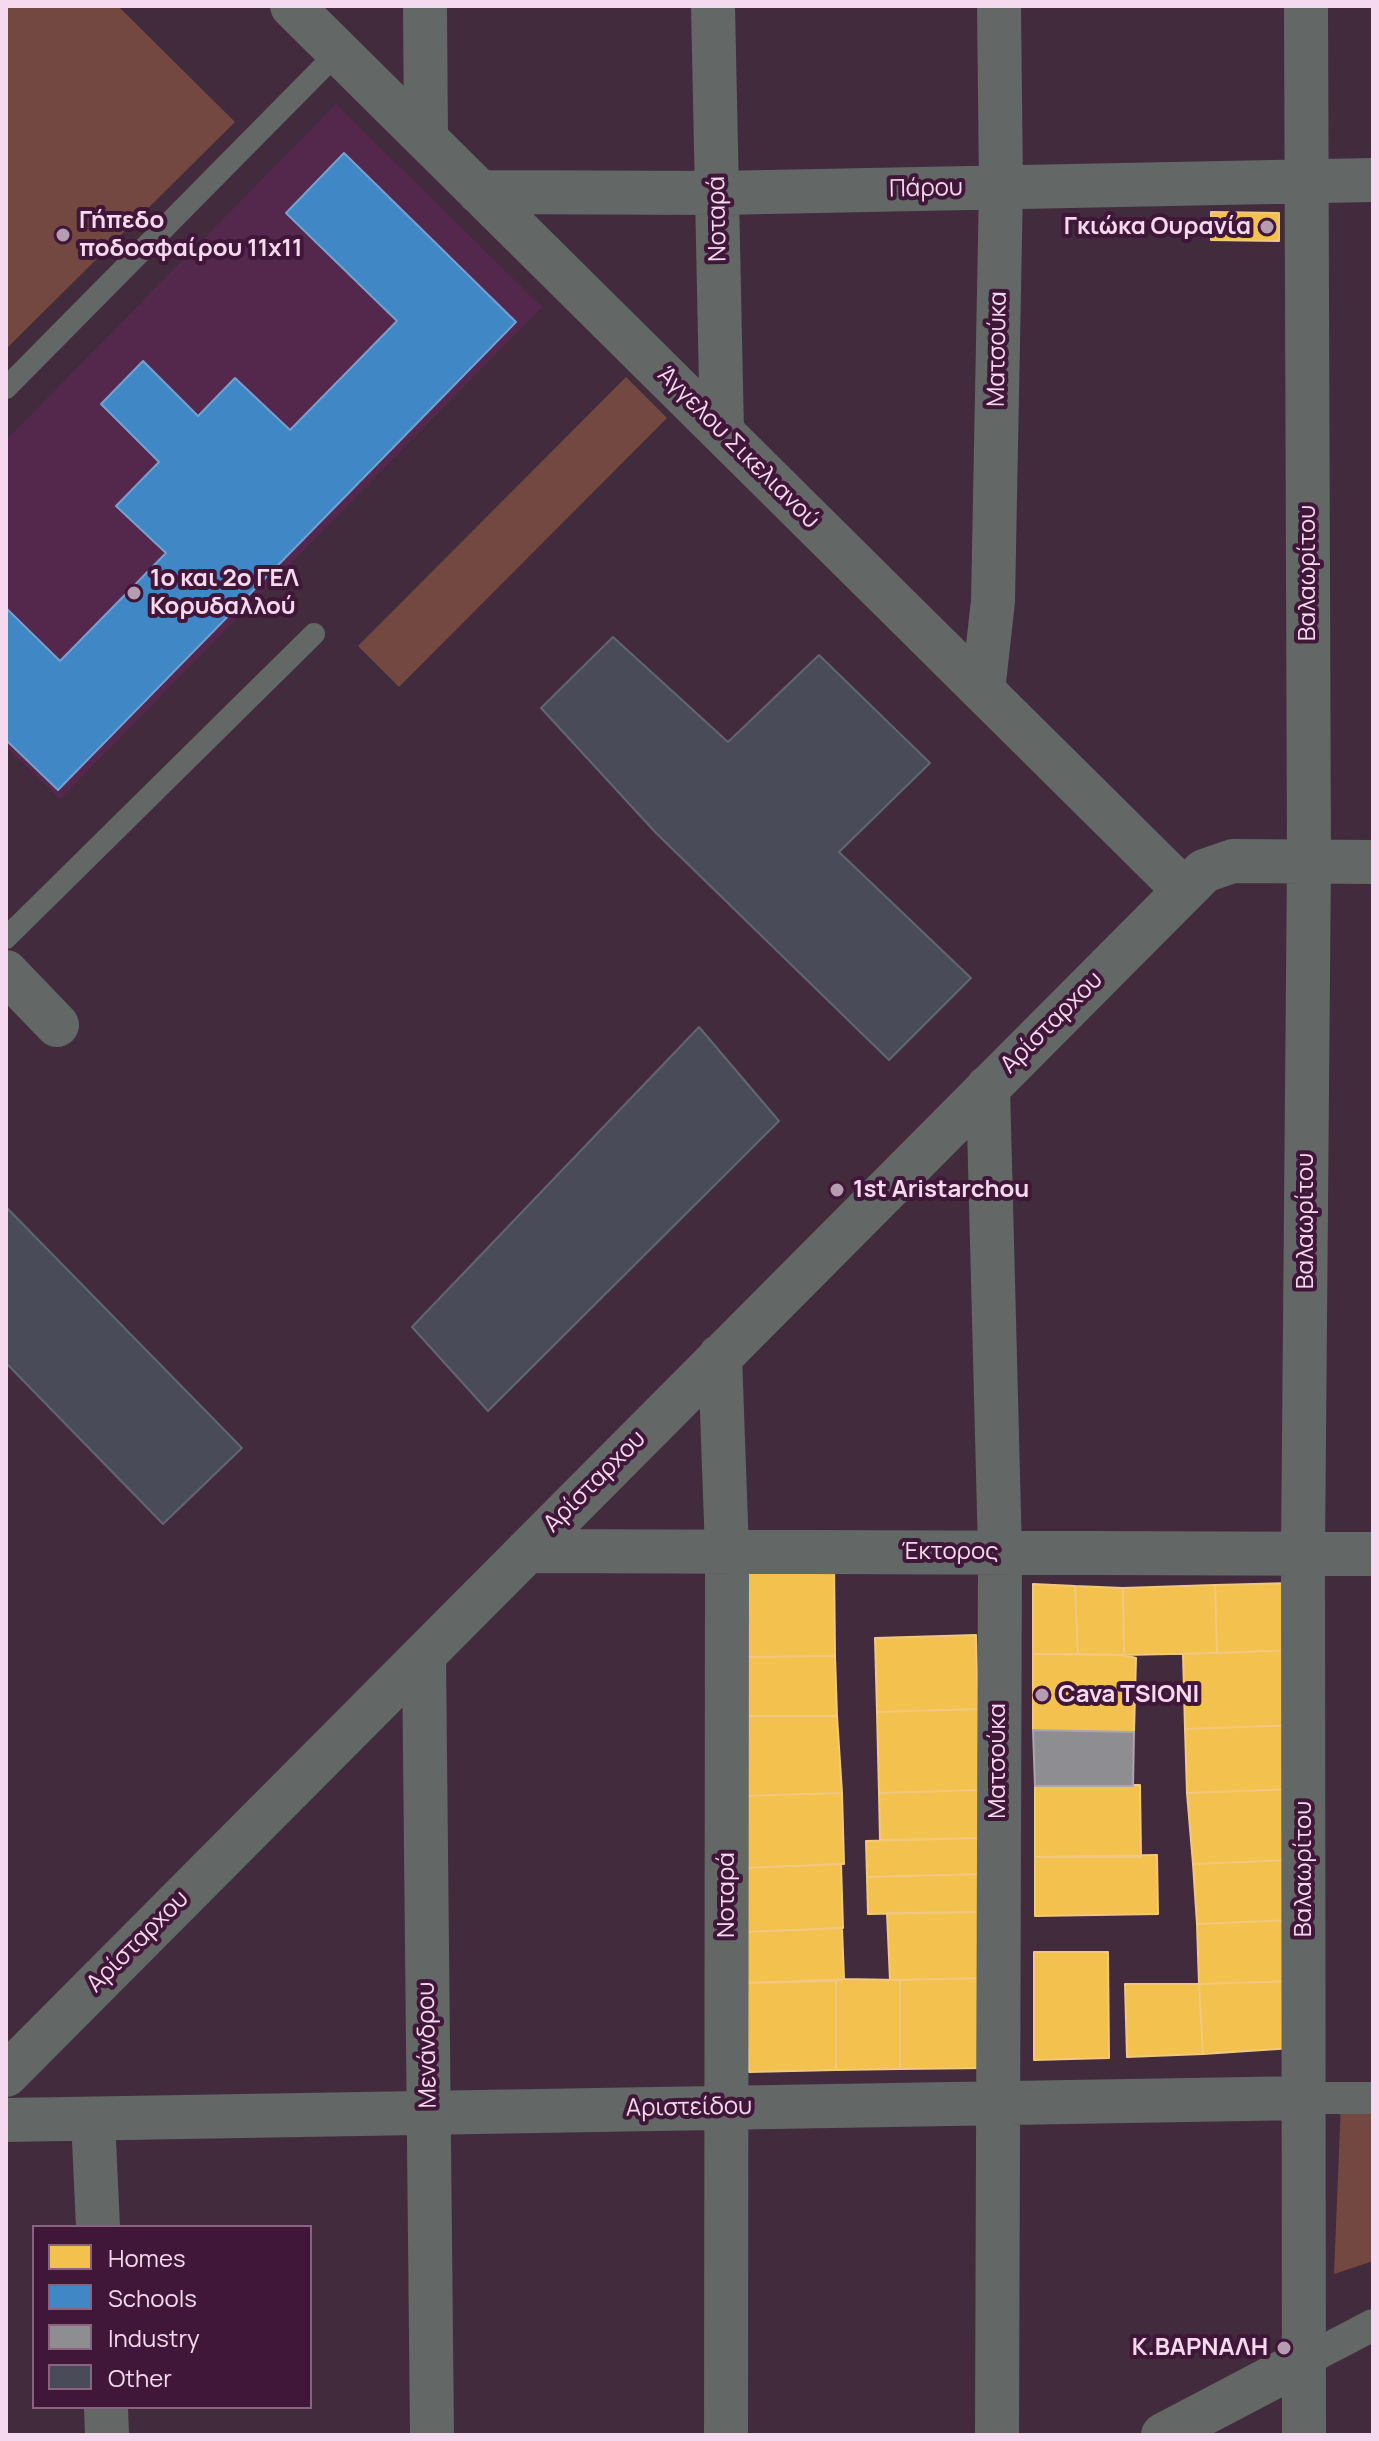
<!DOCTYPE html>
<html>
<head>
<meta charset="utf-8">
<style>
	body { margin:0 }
	#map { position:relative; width:1379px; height:2441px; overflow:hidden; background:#412b3d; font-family:Manrope,sans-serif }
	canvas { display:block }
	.frame { position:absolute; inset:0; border:8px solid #f5d9ee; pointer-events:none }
	.legend { position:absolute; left:32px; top:2225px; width:280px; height:184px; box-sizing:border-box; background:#401639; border:2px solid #886481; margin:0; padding:10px 14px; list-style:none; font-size:24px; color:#f5d9ee }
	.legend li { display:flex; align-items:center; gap:16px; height:40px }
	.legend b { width:40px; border:2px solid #886481 }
</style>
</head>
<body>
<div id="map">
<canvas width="1379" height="2441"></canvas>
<div class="frame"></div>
<ul class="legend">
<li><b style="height:22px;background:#f2c14e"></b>Homes</li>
<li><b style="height:22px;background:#3f88c5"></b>Schools</li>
<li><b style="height:22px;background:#8d8d92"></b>Industry</li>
<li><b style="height:22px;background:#494c58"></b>Other</li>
</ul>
</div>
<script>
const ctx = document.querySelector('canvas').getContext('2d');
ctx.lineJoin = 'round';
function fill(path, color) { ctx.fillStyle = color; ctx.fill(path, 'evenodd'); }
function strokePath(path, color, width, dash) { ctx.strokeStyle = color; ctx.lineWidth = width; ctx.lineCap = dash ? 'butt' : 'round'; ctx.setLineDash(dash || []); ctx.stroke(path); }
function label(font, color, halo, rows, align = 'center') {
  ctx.font = font + ' Manrope,sans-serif'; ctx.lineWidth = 8; ctx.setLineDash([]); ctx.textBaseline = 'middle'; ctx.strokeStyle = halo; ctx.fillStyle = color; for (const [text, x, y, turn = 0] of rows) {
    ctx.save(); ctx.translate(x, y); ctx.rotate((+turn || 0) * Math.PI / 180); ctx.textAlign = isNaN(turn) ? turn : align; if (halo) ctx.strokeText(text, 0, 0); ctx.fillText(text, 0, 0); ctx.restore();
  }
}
fill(new Path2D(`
	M336 104 542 307 60 799 6 747V440Z`), '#54284c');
fill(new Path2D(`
	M6 6H118L235 122 6 349Z
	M626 377 667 418 399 687 358 646Z
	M1341 2102H1373V2261L1334 2274Z`), '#724840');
const homes = new Path2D(`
	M1211 212 1279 213V241L1211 240Z
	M834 1563 835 1656 744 1657V1564Z
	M1293 1583 1294 1650 1217 1653 1215 1585Z
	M1033 1584 1075 1586 1078 1654H1033Z
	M1215 1585 1217 1653 1124 1655 1123 1588Z
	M1075 1586 1123 1588 1124 1655 1078 1654Z
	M976 1635 978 1709 877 1712 875 1638Z
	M1294 1650 1297 1725 1185 1729 1183 1654Z
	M1033 1654 1124 1655 1136 1658 1134 1732 1033 1730Z
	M835 1656 837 1716H743L744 1657Z
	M978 1709 981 1790 879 1793 877 1712Z
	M743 1716H837L842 1793 741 1796Z
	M1297 1725 1292 1789 1187 1793 1185 1729Z
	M1140 1785 1141 1857H1035V1786Z
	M1292 1789V1860L1193 1864 1187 1793Z
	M981 1790 983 1838 880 1840 879 1793Z
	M842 1793 844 1864 743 1868 741 1796Z
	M983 1838V1874L867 1877 866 1841Z
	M1157 1855 1158 1914 1035 1916V1857Z
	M1292 1860 1291 1920 1197 1924 1193 1864Z
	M841 1864 843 1928 744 1932 743 1868Z
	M983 1874 986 1912 868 1914 867 1877Z
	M986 1912V1978L890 1980 887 1913Z
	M1291 1920 1293 1981 1199 1984 1197 1924Z
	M842 1928 844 1979 746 1983 744 1932Z
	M1034 1952H1108L1109 2058 1034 2060Z
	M986 1978 989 2068 900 2069V1980Z
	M844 1979 900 1980V2069L836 2070V1981Z
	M836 1981V2070L749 2072 746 1983Z
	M1293 1981V2048L1203 2054 1199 1984Z
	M1125 1984H1199L1203 2054 1127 2057Z`);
fill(homes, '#f2c14e');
strokePath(homes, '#f3c87e', 2);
const schools = new Path2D(`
	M344 153 516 322 58 790 6 740V608L60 661 166 553 116 506 159 462 101 404 143 361 198 416 235 378 290 430 397 321 286 213Z`);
fill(schools, '#3f88c5');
strokePath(schools, '#76a0d1', 2);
const industry = new Path2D(`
	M1033 1730 1134 1732 1133 1786H1035Z`);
fill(industry, '#8d8d92');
strokePath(industry, '#aca4ae', 2);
const building = new Path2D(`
	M613 637 728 742 819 655 930 763 839 852 971 978 889 1060 656 833 541 708Z
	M699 1027 779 1121 488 1411 412 1327Z
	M6 1207 242 1448 163 1524 6 1363Z`);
fill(building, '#494c58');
strokePath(building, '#616672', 2);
strokePath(new Path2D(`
	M6 388 338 52
	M6 938 314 634`), '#636765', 22);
strokePath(new Path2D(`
	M1305 2098H1373
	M1302 2362 1373 2325`), '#636765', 32);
strokePath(new Path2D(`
	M292 6 1184 890
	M425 6 426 139
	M713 6 722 432
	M479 192 717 193 1373 180
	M983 691 993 601 1001 187 999 6
	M6 972 57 1025
	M988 1087 1000 1552 997 2435
	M720 1356 727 1551 726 2435
	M527 1551 1373 1554
	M424 1655 432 2435
	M6 2075 1204 871 1233 861 1373 862
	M93 2119 98 2227
	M6 2120 1305 2098
	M106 2407 107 2435
	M1163 2435 1302 2362
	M1304 2435 1303 1553 1309 861 1306 6`), '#636765', 44);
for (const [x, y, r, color] of [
	[1267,227,8,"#b69cb0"],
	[63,235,8,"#b69cb0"],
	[134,593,8,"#b69cb0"],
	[837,1190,8,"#b69cb0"],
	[1042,1695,8,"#b69cb0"],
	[1284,2348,8,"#b69cb0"]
]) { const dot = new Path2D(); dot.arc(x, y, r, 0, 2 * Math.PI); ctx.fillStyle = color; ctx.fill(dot); strokePath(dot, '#401639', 3); }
label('24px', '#f5d9ee', '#401639', [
	["Πάρου",926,189,-1],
	["Νοταρά",718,219,-91],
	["Ματσούκα",998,349,-89],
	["Άγγελου Σικελιανού",738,448,45],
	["Βαλαωρίτου",1308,573,-90],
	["Αρίσταρχου",1052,1023,-45],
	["Βαλαωρίτου",1306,1221,-90],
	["Αρίσταρχου",595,1482,-45],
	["Έκτορος",950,1552],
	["Ματσούκα",998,1761,-90],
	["Βαλαωρίτου",1304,1869,-90],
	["Νοταρά",727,1895,-90],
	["Αρίσταρχου",138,1942,-45],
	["Μενάνδρου",428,2045,-91],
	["Αριστείδου",689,2108,-1]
]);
label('bold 24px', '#f5d9ee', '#401639', [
	["Γήπεδο",79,221],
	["ποδοσφαίρου 11x11",79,249],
	["Γκιώκα Ουρανία",1251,227,"right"],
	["1o και 2ο ΓΕΛ",150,579],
	["Κορυδαλλού",150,607],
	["1st Aristarchou",853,1190],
	["Cava TSIONI",1058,1695],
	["Κ.ΒΑΡΝΑΛΗ",1268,2348,"right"]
], 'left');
</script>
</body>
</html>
